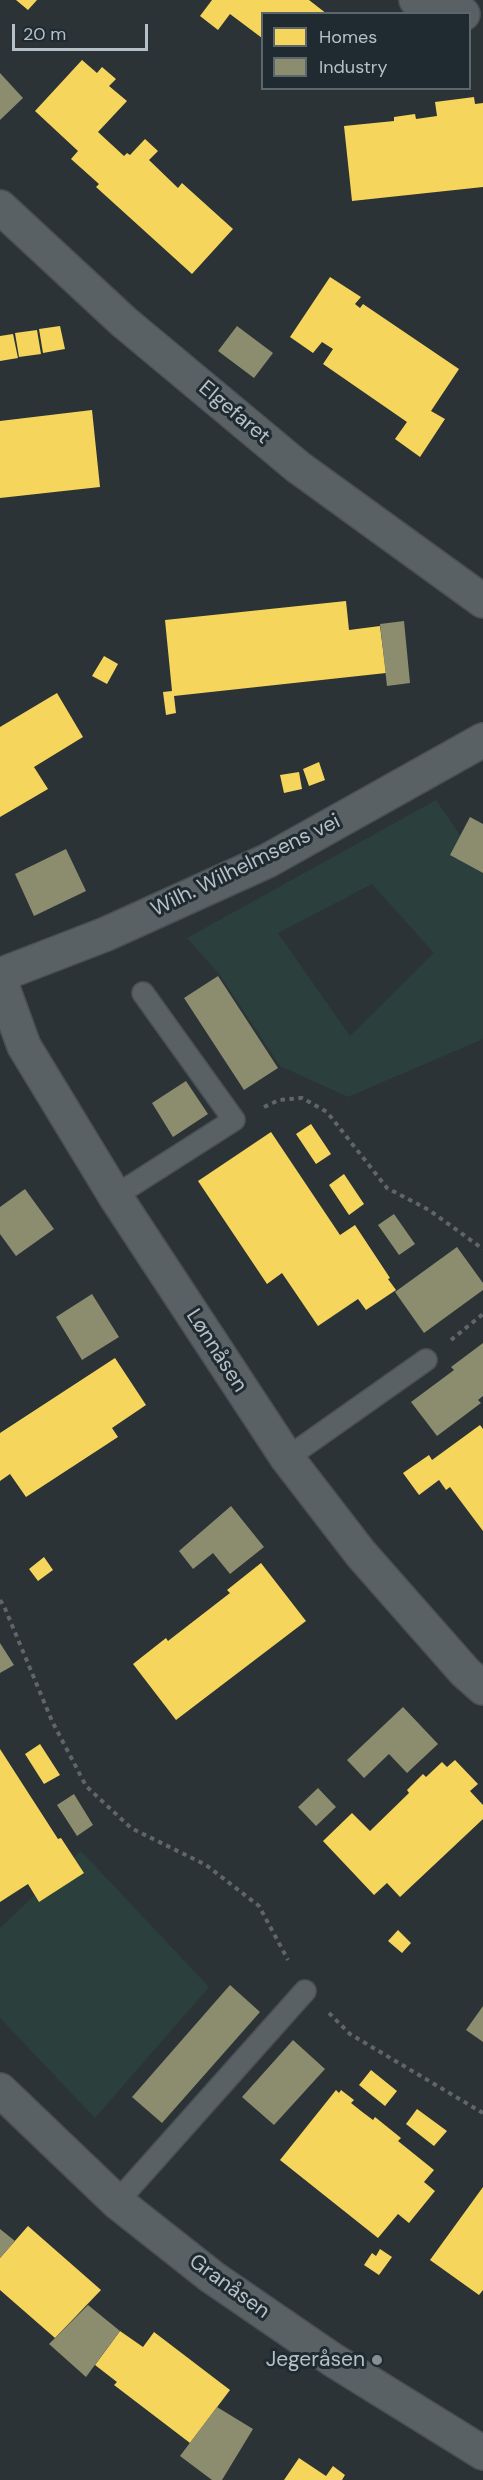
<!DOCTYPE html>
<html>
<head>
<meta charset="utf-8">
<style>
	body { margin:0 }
	#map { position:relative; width:483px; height:2480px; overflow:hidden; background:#2b3337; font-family:"DM Sans",sans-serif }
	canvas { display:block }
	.legend { position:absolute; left:261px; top:12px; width:210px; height:78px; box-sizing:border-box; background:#1f2a31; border:2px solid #5b666d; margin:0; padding:8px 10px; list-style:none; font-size:18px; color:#b5c0c7 }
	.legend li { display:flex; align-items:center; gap:12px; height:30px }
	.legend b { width:30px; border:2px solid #5b666d }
	.scale { position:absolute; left:12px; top:24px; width:136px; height:27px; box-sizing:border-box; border:3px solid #b5c0c7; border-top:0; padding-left:8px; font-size:18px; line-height:21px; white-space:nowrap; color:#b5c0c7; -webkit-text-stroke:4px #1f2a31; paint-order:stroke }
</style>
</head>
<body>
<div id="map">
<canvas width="483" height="2480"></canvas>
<ul class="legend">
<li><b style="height:16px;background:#f6d55c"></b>Homes</li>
<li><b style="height:16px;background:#8c8c6e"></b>Industry</li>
</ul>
<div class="scale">20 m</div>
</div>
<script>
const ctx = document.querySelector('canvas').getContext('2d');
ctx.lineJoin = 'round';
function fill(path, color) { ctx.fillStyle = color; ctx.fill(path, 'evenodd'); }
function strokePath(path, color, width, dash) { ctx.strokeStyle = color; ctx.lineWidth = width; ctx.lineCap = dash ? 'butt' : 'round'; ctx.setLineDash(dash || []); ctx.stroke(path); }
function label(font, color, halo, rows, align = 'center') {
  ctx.font = font + ' "DM Sans",sans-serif'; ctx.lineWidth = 6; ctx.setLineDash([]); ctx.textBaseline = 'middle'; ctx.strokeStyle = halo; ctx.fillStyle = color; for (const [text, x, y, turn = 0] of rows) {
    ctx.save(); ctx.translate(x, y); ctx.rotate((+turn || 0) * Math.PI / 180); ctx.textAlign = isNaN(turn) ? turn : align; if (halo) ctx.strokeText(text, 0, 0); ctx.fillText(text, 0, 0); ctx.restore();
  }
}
fill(new Path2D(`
	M436 800 483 869V1039L348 1097 280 1066 219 974 187 938ZM372 884 434 953 350 1036 278 933Z
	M81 1851 209 1987 95 2118 0 2018V1928Z`), '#2b3f3c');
fill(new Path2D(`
	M16 0H37L28 10Z
	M212 0H309L327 14H262V38L230 14 218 30 200 16Z
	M82 60 97 73 102 67 116 79 109 86 127 101 98 132 124 156 127 153 130 155 145 139 158 151 149 160 178 188 182 183 233 229 192 274 96 187 99 184 71 159 78 151 35 111Z
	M474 97 475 104 483 103V187L352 201 344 126 394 121V117L415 114 416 119 437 116 435 102Z
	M330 277 361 297 355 304 360 308 363 304 459 369 431 411 445 419 420 457 395 439 407 422 323 364 333 349 322 342 313 353 290 337Z
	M60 326 65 349 43 353 39 329Z
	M37 330 41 354 19 357 15 333Z
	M13 334 18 358 0 361V336Z
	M92 410 100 487 0 498V421Z
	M346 601 349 630 380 626 386 673 174 696 176 713 166 715 163 692 172 691 165 620Z
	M104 656 118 664 107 684 92 676Z
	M57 693 83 737 34 767 48 789 0 817V727Z
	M319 762 325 780 309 786 303 769Z
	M299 772 302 789 284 793 280 775Z
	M311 1124 331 1154 316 1164 296 1134Z
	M271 1132 340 1235 355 1225 390 1278 388 1279 396 1290 366 1310 358 1299 318 1326 282 1273 267 1284 198 1181Z
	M344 1174 364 1204 349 1215 329 1185Z
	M115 1358 146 1405 112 1428 118 1437 26 1497 10 1474 0 1481V1433Z
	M480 1425 483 1429V1531L450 1487 446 1490 439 1480 419 1495 403 1473 429 1455 432 1460Z
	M44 1557 53 1570 38 1581 29 1569Z
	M261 1563 306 1621 176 1720 133 1664 166 1638 168 1641 230 1593 227 1590Z
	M40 1744 60 1775 44 1784 25 1754Z
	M0 1749 58 1839 61 1838 84 1873 39 1902 28 1884 0 1902Z
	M455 1760 478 1784 470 1791 483 1805V1819L400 1897 387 1883 374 1895 323 1841 352 1813 370 1831 409 1793 407 1790 423 1774 426 1777 442 1762 447 1767Z
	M398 1930 411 1943 402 1953 388 1941Z
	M371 2070 397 2091 385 2106 359 2085Z
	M336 2090 339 2093 341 2090 354 2100 351 2103 361 2111 373 2120 375 2117 401 2138 398 2141 434 2170 424 2182 435 2191 409 2223 398 2214 378 2238 280 2160Z
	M417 2109 447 2131 434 2146 406 2124Z
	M483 2187V2290L479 2295 430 2260Z
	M28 2226 101 2290 55 2338 0 2290V2258Z
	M380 2249 392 2257 379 2275 364 2265 372 2253 376 2256Z
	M120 2331 143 2347 154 2332 230 2390 190 2443 114 2385 117 2382 95 2365Z
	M299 2458 326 2476 333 2466 345 2475 342 2480H284Z`), '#f6d55c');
fill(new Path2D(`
	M0 73 23 98 0 120Z
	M237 326 273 353 254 378 218 351Z
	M404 621 410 683 387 686 380 624Z
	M470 817 483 824V873L450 855Z
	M66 849 86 891 34 916 15 874Z
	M218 976 278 1068 244 1090 184 998Z
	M186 1081 208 1114 173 1137 152 1103Z
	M25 1189 54 1229 16 1256 0 1234V1207Z
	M394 1214 415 1244 399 1255 378 1225Z
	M457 1247 483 1283V1290L424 1333 395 1292Z
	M92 1294 119 1337 82 1360 56 1317Z
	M483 1343V1396L478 1400 481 1403 437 1436 411 1402 454 1370 451 1367Z
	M231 1506 264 1547 230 1574 213 1553 193 1569 179 1551Z
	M0 1643 14 1665 0 1673Z
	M403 1707 438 1744 407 1773 389 1754 364 1778 347 1760Z
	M318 1788 336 1807 316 1826 298 1807Z
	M74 1794 93 1825 77 1836 57 1805Z
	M230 1985 260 2012 162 2123 132 2097Z
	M483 2006V2042L466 2030Z
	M293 2040 325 2069 274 2125 242 2097Z
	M0 2229 15 2241 0 2258Z
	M88 2305 120 2331 86 2377 49 2344Z
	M217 2407 253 2429 222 2480H212L180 2456Z`), '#8c8c6e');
const service = new Path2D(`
	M115 1196 234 1120 143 993
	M287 1458 426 1360
	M117 2202 305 1991`);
const minor = new Path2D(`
	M416 0 463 14
	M0 207 124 322 298 467 483 601
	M0 980 24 1046 115 1196 287 1458 361 1554 465 1672 483 1688`);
const tertiary = new Path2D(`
	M0 975 106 934 267 861 483 740
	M0 2090 117 2202 212 2277 333 2360 483 2453`);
strokePath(service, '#494f52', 24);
strokePath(minor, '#494f52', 36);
strokePath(tertiary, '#494f52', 36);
strokePath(new Path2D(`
	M264 1107 279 1100 302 1098 327 1112 387 1188 429 1210 483 1249
	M451 1340 483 1314
	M0 1600 4 1606 52 1721 86 1786 131 1828 206 1865 259 1906 288 1960
	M329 2013 350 2034 483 2113`), '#5f6568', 4, [4.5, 4.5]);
strokePath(service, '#5a6165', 21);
strokePath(minor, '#5a6165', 33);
strokePath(tertiary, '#5a6165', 33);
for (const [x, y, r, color] of [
	[377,2360,6,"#858f95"]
]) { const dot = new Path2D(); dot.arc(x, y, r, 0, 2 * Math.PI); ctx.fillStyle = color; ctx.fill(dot); strokePath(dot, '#1f2a31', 2); }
label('21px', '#b5c0c7', '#1f2a31', [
	["Elgefaret",234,413,40],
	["Wilh. Wilhelmsens vei",246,866,-26],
	["Lønnåsen",216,1351,57],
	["Granåsen",229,2287,36]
]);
label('21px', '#b5c0c7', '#1f2a31', [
	["Jegeråsen",365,2360]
], 'right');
</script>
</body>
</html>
